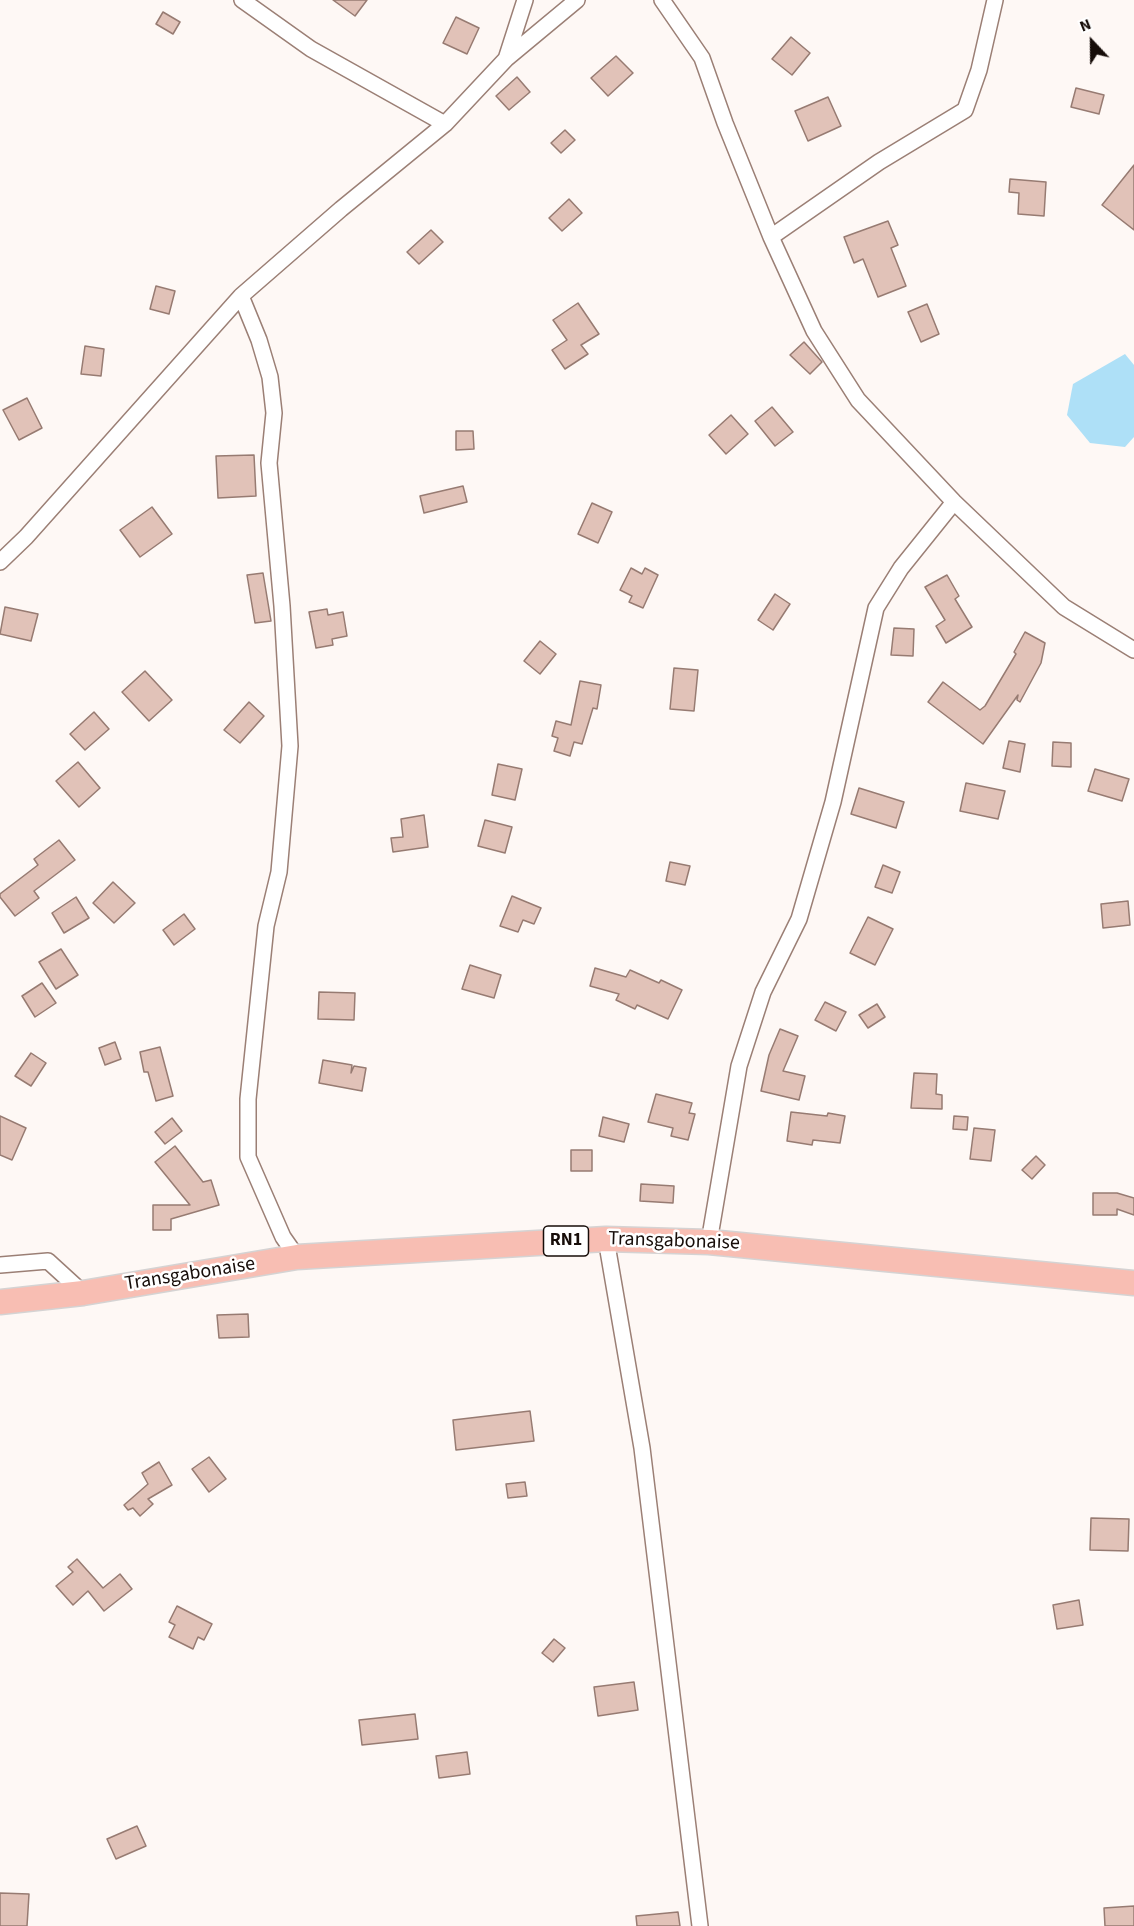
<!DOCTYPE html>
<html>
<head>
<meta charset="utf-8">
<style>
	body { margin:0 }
	#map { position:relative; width:1134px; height:1926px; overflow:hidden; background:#fef8f5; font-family:"Source Sans 3",sans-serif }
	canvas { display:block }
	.north { position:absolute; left:1062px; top:12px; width:60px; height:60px; -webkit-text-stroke:4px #fff; paint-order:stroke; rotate:338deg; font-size:16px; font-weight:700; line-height:24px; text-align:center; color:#170d09 }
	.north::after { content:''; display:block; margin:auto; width:21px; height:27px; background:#170d09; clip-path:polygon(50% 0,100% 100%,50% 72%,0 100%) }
</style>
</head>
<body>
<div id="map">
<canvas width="1134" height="1926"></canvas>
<div class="north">N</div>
</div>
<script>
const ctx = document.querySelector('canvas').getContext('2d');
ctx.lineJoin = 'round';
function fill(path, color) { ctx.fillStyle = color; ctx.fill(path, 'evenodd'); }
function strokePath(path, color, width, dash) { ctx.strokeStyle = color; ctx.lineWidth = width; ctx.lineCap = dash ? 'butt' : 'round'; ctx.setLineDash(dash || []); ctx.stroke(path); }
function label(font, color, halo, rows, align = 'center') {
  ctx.font = font + ' "Source Sans 3",sans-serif'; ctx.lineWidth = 5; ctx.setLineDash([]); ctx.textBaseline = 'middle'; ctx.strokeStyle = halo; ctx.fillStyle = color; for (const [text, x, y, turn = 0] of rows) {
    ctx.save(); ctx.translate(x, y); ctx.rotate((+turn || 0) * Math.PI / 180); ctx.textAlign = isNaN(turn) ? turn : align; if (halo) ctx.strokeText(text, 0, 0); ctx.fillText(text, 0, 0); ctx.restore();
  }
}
fill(new Path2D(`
	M1125 354 1134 365V437L1125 447 1090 443 1067 415 1073 384Z`), '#aee0f7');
const building = new Path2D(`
	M333 0H367L355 16Z
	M163 12 180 22 173 34 156 24Z
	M456 17 479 28 467 54 443 43Z
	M791 37 810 53 792 75 772 59Z
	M616 56 633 73 608 96 591 78Z
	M517 77 530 92 509 110 496 96Z
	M1076 88 1104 95 1099 114 1071 107Z
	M828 97 841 126 808 141 795 111Z
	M565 130 575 140 561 153 551 143Z
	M1134 165V230L1102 205Z
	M1010 179 1046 182 1044 216 1018 214 1019 193 1009 192Z
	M569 199 582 213 562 231 549 218Z
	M888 221 898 245 891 248 906 286 878 297 863 259 854 263 844 237Z
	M431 230 443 242 419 264 407 252Z
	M156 286 175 291 169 314 150 309Z
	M578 303 599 334 581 345 588 354 565 369 552 350 567 340 553 320Z
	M927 304 939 334 921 342 908 312Z
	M804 342 822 362 810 374 790 355Z
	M85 346 104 349 101 376 81 374Z
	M27 398 42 428 19 440 3 410Z
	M772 407 793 432 775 446 755 421Z
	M731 415 748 434 726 454 709 435Z
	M456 431H473L474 449 456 450Z
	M254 455 256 496 218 498 216 456Z
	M463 486 467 502 424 513 420 496Z
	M592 503 612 512 598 543 578 534Z
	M152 507 172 534 140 557 120 530Z
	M631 568 642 574 645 568 658 575 643 608 629 602 632 596 620 590Z
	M263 573 271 621 255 623 247 575Z
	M947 575 959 596 955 599 972 627 946 643 936 626 945 620 925 587Z
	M775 594 790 604 773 630 758 620Z
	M5 607 38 614 31 641 0 634Z
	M327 609 328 615 343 612 347 636 332 639 333 645 316 648 309 612Z
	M894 628 914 629 913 656 891 655Z
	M1025 632 1045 643 1041 663 1020 702 1017 700 1018 695 983 744 928 702 943 682 980 710 985 706 1016 654 1014 652Z
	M540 641 556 654 540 674 524 661Z
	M674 668 698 670 694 711 670 709Z
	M145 671 172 700 149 721 122 692Z
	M580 681 601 685 597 709 593 708 582 744 574 742 570 756 554 751 558 738 552 736 556 721 571 725Z
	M249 702 264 716 240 743 224 730Z
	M94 712 109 729 85 750 70 734Z
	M1009 741 1025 744 1020 772 1003 768Z
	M1053 742 1071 743V767L1052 766Z
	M78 762 100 788 79 807 56 781Z
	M498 764 522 769 515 800 492 795Z
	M1095 769 1129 779 1122 801 1088 791Z
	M966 783 1005 791 998 819 960 811Z
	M859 788 904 802 896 828 851 814Z
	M424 815 428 847 393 852 391 838 403 837 401 819Z
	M485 820 512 827 505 853 478 846Z
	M59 840 75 860 34 891 39 898 15 916 0 897V894L38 865 34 859Z
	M670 862 690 866 685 885 666 881Z
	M883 865 900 872 892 893 875 887Z
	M113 882 135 903 114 923 93 903Z
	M512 896 541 908 534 924 523 920 518 932 500 926Z
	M76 897 89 918 64 933 52 913Z
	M1128 901 1130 925 1103 928 1101 904Z
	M184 914 195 929 174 945 163 930Z
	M868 917 893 929 875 965 850 953Z
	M61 949 78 975 56 989 39 962Z
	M470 965 501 975 494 998 462 989Z
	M595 968 626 977 630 970 659 983 661 980 682 990 668 1019 637 1005 635 1009 616 1000 619 994 590 986Z
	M42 983 56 1003 35 1017 22 996Z
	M319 992 355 993 354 1020 318 1019Z
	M825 1002 846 1012 836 1031 815 1020Z
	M877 1004 885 1017 868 1028 859 1015Z
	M780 1029 798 1036 783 1071 805 1076 799 1100 761 1091 769 1055Z
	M115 1042 121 1059 105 1065 99 1048Z
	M160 1047 173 1096 156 1101 148 1072H144L140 1052Z
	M31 1053 46 1063 31 1086 15 1076Z
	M323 1060 352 1065 351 1073 354 1066 366 1068 362 1091 319 1083Z
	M914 1073 937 1074 936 1094 942 1095V1109L911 1108Z
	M656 1094 692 1103 689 1113 695 1114 688 1140 671 1136 673 1128 648 1122Z
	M791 1112 827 1116 828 1113 845 1116 840 1143 813 1140 812 1145 787 1141Z
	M0 1116 26 1128 12 1160 0 1155Z
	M954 1116 968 1117 967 1130 953 1129Z
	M603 1117 629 1124 624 1142 599 1136Z
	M172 1118 182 1131 165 1144 155 1132Z
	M974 1128 995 1130 991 1161 970 1159Z
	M175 1146 203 1182 211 1180 219 1205 171 1219V1230H153V1205H190L155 1162Z
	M571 1150H592V1171H571Z
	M1036 1156 1045 1165 1032 1179 1022 1170Z
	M641 1184 674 1186 673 1203 640 1201Z
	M1093 1193H1117L1134 1198V1215L1117 1209V1215H1093Z
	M248 1314 249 1337 219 1338 217 1315Z
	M530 1411 534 1441 456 1450 453 1420Z
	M209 1457 226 1479 209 1492 192 1469Z
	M159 1462 172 1485 148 1499 153 1504 140 1516 133 1508 128 1510 124 1505 148 1484 142 1473Z
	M525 1482 527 1496 508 1498 506 1484Z
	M1091 1518 1129 1519 1128 1551 1090 1550Z
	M77 1559 103 1588 120 1574 132 1589 104 1611 88 1591 73 1605 56 1586 73 1572 68 1567Z
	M1079 1600 1083 1625 1057 1629 1053 1605Z
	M177 1606 212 1624 204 1640 198 1637 193 1649 169 1637 175 1625 169 1622Z
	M554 1639 565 1648 553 1662 542 1653Z
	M634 1682 638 1710 598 1716 594 1687Z
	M415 1714 418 1739 362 1745 359 1720Z
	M467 1752 470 1774 439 1778 436 1756Z
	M137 1826 146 1846 116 1859 107 1839Z
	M0 1893 29 1894 27 1926H0Z
	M1134 1906V1926H1105L1104 1908Z
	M678 1912 680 1926H637L636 1916Z`);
fill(building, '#e1c2b8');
strokePath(building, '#977b72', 1.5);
const minor = new Path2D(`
	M242 0 311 49 445 124
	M662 0 702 58 725 123 771 237 814 331 858 400 954 502 1064 607 1134 650
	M506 59 525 0
	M771 237 879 162 965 110 979 70 995 0
	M241 296 259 340 270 377 274 413 269 463 282 606 290 746 279 872 266 926 248 1099V1157L283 1237 297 1257
	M0 562 26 537 241 296 341 209 445 124 506 59 577 0
	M606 1239 642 1448 700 1926
	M709 1242 739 1066 763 992 799 919 833 802 876 608 901 568 954 502
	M0 1265 48 1261 83 1293`);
const trunk = new Path2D(`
	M0 1302 83 1293 297 1257 606 1239 709 1242 1134 1283`);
strokePath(minor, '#9b7f75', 18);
strokePath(trunk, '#d5d3d3', 27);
strokePath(minor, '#fff', 15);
strokePath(trunk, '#f8beb3', 24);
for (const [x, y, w] of [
	[566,1241,45]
]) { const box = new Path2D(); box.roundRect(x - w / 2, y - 15, w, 30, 4.5); ctx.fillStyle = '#fff'; ctx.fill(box); strokePath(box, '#170d09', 1.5); }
label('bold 18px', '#170d09', null, [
	["RN1",566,1241]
]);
label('20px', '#170d09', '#fff', [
	["Transgabonaise",674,1242,2],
	["Transgabonaise",190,1275,-9]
]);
</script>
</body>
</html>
